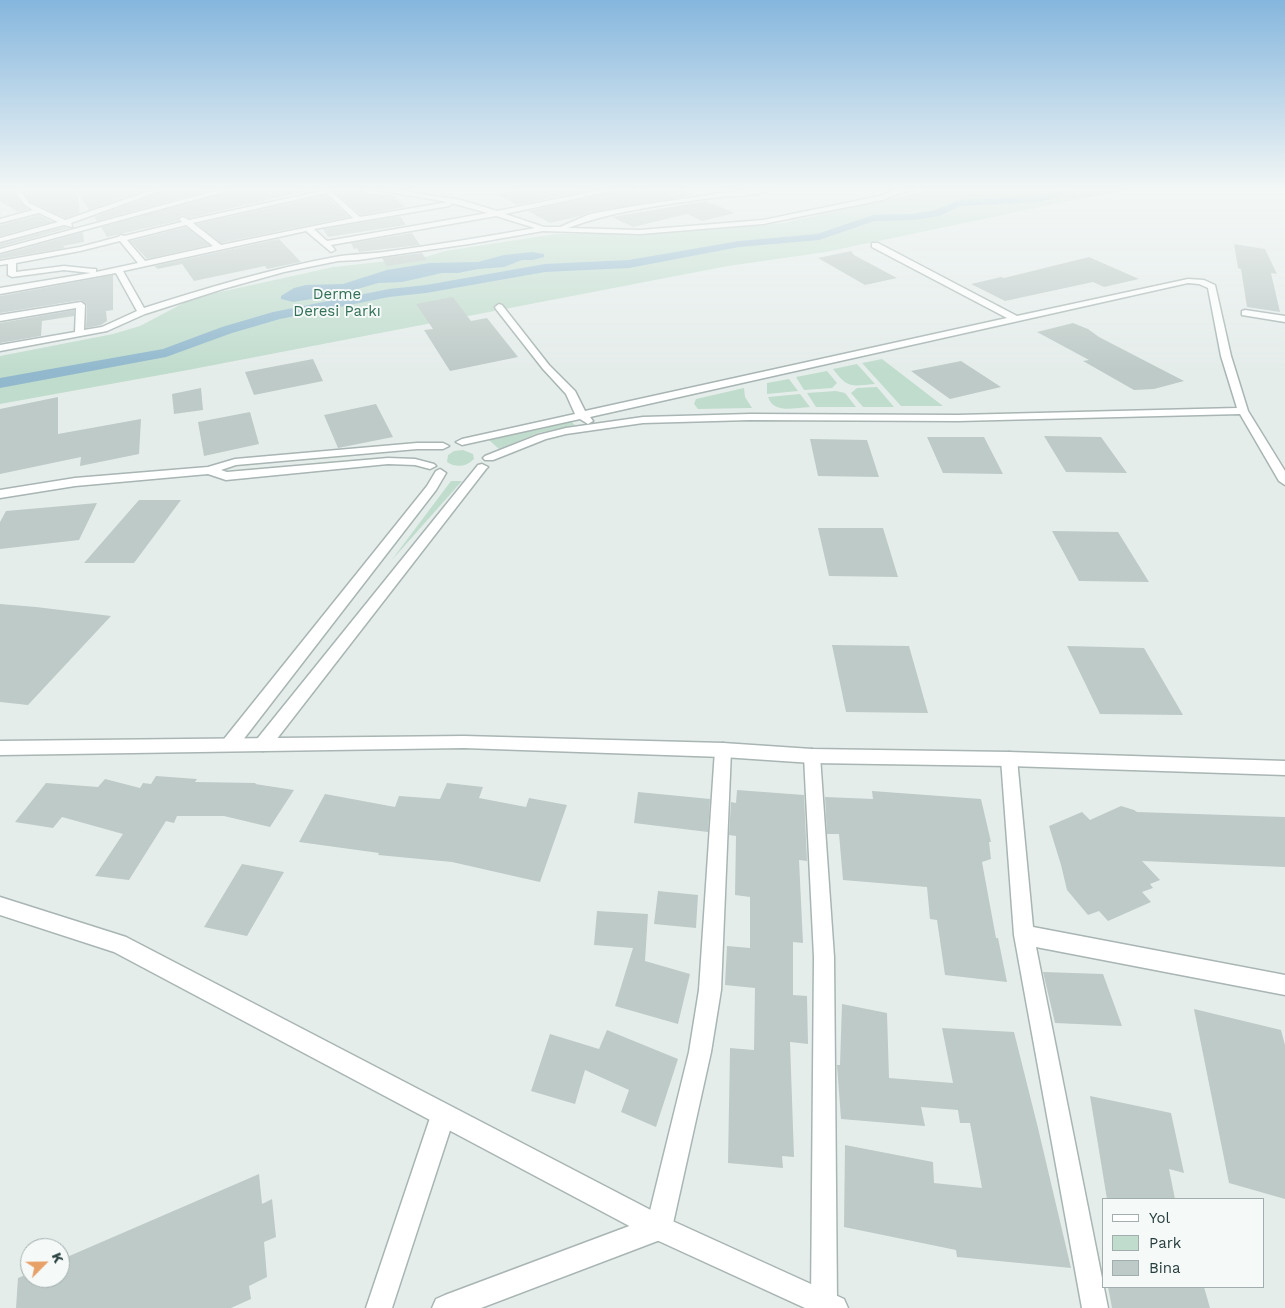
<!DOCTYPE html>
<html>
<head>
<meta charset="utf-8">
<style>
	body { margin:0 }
	#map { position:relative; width:1285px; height:1308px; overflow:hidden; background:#e5edeb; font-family:"Work Sans",sans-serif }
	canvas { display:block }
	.legend { position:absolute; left:1102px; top:1198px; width:162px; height:90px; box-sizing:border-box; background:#f5f9f8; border:1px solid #a2aead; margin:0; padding:6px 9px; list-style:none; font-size:15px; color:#253d3c }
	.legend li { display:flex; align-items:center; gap:10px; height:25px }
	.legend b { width:25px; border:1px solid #a2aead }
	.north { position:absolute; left:20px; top:1238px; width:50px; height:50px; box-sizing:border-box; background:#f5f9f8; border:1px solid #a2aead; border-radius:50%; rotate:67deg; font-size:14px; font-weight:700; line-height:20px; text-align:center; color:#253d3c }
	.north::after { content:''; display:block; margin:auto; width:18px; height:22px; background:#e7a168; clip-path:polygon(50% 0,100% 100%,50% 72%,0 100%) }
</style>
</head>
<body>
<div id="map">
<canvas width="1285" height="1308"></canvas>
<ul class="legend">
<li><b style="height:6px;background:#fff"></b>Yol</li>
<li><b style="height:14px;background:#c0dccd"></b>Park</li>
<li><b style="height:14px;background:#bdcac7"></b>Bina</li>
</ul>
<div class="north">K</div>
</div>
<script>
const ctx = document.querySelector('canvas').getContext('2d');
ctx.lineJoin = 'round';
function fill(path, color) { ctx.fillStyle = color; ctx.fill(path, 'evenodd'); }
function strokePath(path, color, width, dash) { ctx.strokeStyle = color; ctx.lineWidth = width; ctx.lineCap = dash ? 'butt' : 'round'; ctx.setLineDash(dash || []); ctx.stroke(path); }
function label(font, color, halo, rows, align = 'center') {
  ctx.font = font + ' "Work Sans",sans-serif'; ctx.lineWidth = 4; ctx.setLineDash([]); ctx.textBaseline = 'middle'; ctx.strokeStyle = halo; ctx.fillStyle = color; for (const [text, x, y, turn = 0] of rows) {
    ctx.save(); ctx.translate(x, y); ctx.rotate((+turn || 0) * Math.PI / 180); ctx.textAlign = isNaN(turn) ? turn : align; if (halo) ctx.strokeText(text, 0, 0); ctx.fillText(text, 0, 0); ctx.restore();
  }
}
fill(new Path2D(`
	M936 188 1137 189 1079 199 826 252 728 266 188 370 0 404V356L113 334 140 326 193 298 333 267 425 257 445 251 555 234 645 233 721 229 783 223Z
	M882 359 943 406H901L862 363Z
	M857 364 875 384C851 386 848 389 833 369Z
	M827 371 837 383 832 388 804 390 796 377Z
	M789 379 798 391 767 394V383Z
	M877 387 894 407H863L851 393 857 388Z
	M744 388 745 397 752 408 698 409 694 404 696 399Z
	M836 391 845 393 856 407H816L807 393Z
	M800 394 810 407C794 408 774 414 768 397Z
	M572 422 575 425 538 433 499 449 489 440Z
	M463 450 473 454 474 459C466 467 456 468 447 462L448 455 454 451Z
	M451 481H462L391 561Z`), '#c0dccd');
fill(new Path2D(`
	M532 252 544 254V257L533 260H522L504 267 478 269 458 273H442L402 282 378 283 337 295 293 302 281 299V296L294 288 306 285 343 284 387 270 430 263 478 262 504 255Z`), '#91b8cd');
fill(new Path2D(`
	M1062 188H1077L1041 202 961 206 939 216 913 220 874 221 819 240 739 247 629 268 545 272 426 293 389 297 280 319 232 333 166 357 0 388V378L163 349 222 327 273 312 389 289 426 285 545 264 629 260 739 241 817 234 873 215 913 214 936 210 959 200 1040 196Z`), '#91b8cd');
fill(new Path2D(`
	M10 188 24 206 28 209 18 212 0 201V194Z
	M21 188H151L89 210 77 191 80 213 65 218 30 202Z
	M170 188H218L97 221 94 217Z
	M240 188H320L189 218 182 215 177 219 178 221 107 237 101 227Z
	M340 188 360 189 371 194 380 193 382 195 392 194 405 207 361 215 334 192Z
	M527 188H600L517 205 497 194Z
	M627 188H635L636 192 655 188H678L694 195 590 212 580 216 550 223 528 211Z
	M325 195 349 217 221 243 197 224Z
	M706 201 735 213 702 221 687 214 633 227 612 217Z
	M39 215 53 222 0 236V225Z
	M400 216 406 225 328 237 323 229Z
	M64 227 69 228 0 247V244Z
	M186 227 209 245 147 259 130 241Z
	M83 232 84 242 63 246 65 248 0 259V255Z
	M412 233 420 245 359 252 357 248 354 249 351 243Z
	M279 239 301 262 267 269 265 266 194 281 182 264 158 269 154 266Z
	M1234 244 1265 249 1277 274 1271 273 1280 312 1247 307 1241 269 1238 268Z
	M851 251 854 255 897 278 865 285 818 258Z
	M422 253 427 260 387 266 382 258Z
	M1089 257 1139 279 1104 287 1093 282 1005 301 971 284 1001 277 1004 278Z
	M113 275V310L106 311 107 321 101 325 86 328 87 305 81 300 0 313V296Z
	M453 297 471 321 487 318 518 357 450 371 424 330 433 329 416 304Z
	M74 310V316L42 321 41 336 0 343V323Z
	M1073 323 1088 329 1099 337 1184 381 1154 389 1134 390 1083 361 1089 360 1037 332Z
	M313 359 323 381 254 395 245 372Z
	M961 361 1001 387 950 399 911 371Z
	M201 388 203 410 174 414 172 394Z
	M58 397V434L141 419 139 454 80 466 81 457 0 474V409Z
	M376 404 393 437 338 448 324 415Z
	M250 412 259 444 204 456 198 422Z
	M1044 436 1101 437 1127 473 1066 472Z
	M927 437H984L1003 474 943 473Z
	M810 439 867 440 879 477 818 476Z
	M139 500H181L134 563H84Z
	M97 503 79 540 0 549V522L6 511Z
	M818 528H883L898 577 829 576Z
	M1052 531 1118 532 1149 582 1079 581Z
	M0 604 36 607 111 616 28 705 0 702Z
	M832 645 909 646 928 713 846 712Z
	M1067 646 1144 648 1183 715 1100 714Z
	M156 776 197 779 195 782 256 783 255 784 294 790 270 827 224 816H177L174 823 166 821 129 880 95 876 123 834 62 817 53 828 15 822 46 783 98 787 105 779 140 788 143 783 151 784Z
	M447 783 483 787 479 798 526 807 529 798 567 805 540 882 452 862 378 855 379 853 299 842 325 794 395 807 399 796 440 799Z
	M737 790 804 795 807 861 799 860 803 943 793 942V995L807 996 808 1044 790 1042 794 1157 782 1156 783 1168 728 1163 730 1048 754 1050 755 988 725 985 727 946 750 948V897L735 895 736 836 729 835 731 802 736 803Z
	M872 791 981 799 991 842H989L991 859 982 862 996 938H998L1007 982 945 975 937 920 930 919 927 887 843 880 839 834H827L825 797 873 799Z
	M638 792 710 799 708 832 634 823Z
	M1121 806 1134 810 1137 812 1285 817V867L1142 861 1160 880 1150 884 1153 888 1142 892 1151 902 1108 921 1099 911 1088 915 1067 890 1061 865 1049 826 1082 812 1090 820Z
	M242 864 284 872 247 936 204 927Z
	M658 891 698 895 696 928 654 924Z
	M597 911 648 914 645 961 690 974 678 1024 615 1006 633 948 594 945Z
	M1043 972 1103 974 1122 1026 1055 1023Z
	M842 1004 887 1013 889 1078 953 1083 942 1028 1014 1032 1038 1128 1071 1268 957 1257 956 1250 844 1227 845 1145 933 1162 934 1183 982 1188 970 1123H960L958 1110 921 1107 925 1126 841 1119 837 1065H840Z
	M1194 1009 1281 1030 1285 1045V1199L1229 1183Z
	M607 1030 678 1059 656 1127 621 1112 629 1090 585 1070 575 1104 531 1091 550 1034 599 1049Z
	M1090 1096 1171 1113 1184 1173 1169 1169 1175 1199H1107Z
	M259 1174 262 1204 272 1199 276 1237 264 1242 267 1277 249 1286 251 1299 231 1308H16L18 1278 30 1273V1278H60V1260Z
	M1108 1287H1204L1210 1308H1112Z`), '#bdcac7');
const minor = new Path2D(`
	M0 188H8L0 192Z
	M12 188H19L29 203 65 220 158 188H168L71 223 72 227 64 225 0 242V238L58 222 39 213 0 223V219L33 210 25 205Z
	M226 188H238L0 253V249Z
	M327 188H338L331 191 360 217 448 202 366 188H384L461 200 497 211 611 188H625L505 214 544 227H560L590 214 628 207 721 193 775 188C758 197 737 195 719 197 668 204 616 210 568 228L640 230 763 220 880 196 895 190 920 188 897 194 882 200 763 224 640 234 543 231 469 244 358 260 338 261 284 272 223 289 145 314 107 331 0 351V345L75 332 76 308 0 321V315L81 302 85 305 84 330 102 327 137 311 116 273 0 294V288L91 273 64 270 12 277 8 275V264L0 265V261L80 247 118 237 121 235 124 236 182 222 179 219 183 217 189 220 312 193ZM326 193 353 218 221 245 193 223ZM451 203 488 213 327 241 314 229 449 206 451 205ZM496 216 535 228C485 237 435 245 384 252 368 254 351 254 335 257 270 269 207 288 144 308L123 271 306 231 331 252 335 250 331 245ZM186 225 213 246 145 261 127 240ZM120 241 138 263 96 272V269H93L64 266 16 272V263L80 251Z
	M872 243H878L1017 316 1188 279 1204 280 1215 285 1231 356 1248 411 1285 471V485L1279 481 1240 414 958 421 750 420 643 423 566 434 546 439 493 460H485L483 458 485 456 538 435 566 428 643 417 750 414 958 415 1237 408 1221 356 1208 288 1199 284 1188 283 590 417 593 421 588 424 580 419 462 445 456 442 462 439 575 414 566 394 543 369 496 309 495 307 499 304 502 305 549 365 575 391 585 411 1007 318 872 247Z
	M1245 310 1285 316V322L1242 315V311Z
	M417 443H443L449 446 443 449H417L236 465 221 470 227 472 388 458 415 459 434 464 436 466 430 469 415 465 388 464 226 480 208 474 75 486 0 498V490L75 478 208 467 235 459Z
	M482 464 488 467 486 469 269 749 263 751 257 749 255 744 257 739 478 465Z
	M440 469 446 473 436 490 236 749 230 751 224 749 222 744 224 739 427 486 436 471Z
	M723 743 729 745 731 750 721 990 711 1052 672 1228 668 1237 481 1308H432L436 1299 445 1295 648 1219 689 1052 699 990 715 750 717 745Z
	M812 749 818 751 820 756 834 957 837 1303 835 1308H813L811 1303 814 957 804 756 806 751Z
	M1009 752 1015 754 1017 759 1033 927 1285 975V995L1036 947 1108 1308H1082L1014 935 1001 759 1003 754Z
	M443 1103 451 1107 455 1115 392 1308H366L431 1115 435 1107Z`);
const tertiary = new Path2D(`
	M464 736 723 743 812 749 1009 752 1285 761V775L1009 766 812 763 723 757 464 748 0 755V741Z
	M0 897 126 937 668 1219 844 1299 848 1308H805L650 1237 114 952 0 915Z`);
strokePath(minor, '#a8b5b3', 3);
strokePath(tertiary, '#a8b5b3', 3);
fill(minor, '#fff');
fill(tertiary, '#fff');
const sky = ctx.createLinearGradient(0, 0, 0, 371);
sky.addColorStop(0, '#85b6dd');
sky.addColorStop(0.51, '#f3f7f6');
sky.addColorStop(1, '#f3f7f600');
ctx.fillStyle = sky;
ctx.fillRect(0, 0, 1285, 371);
label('15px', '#327157', '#f5f9f8', [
	["Derme",337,295],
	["Deresi Parkı",337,312]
]);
</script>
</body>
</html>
